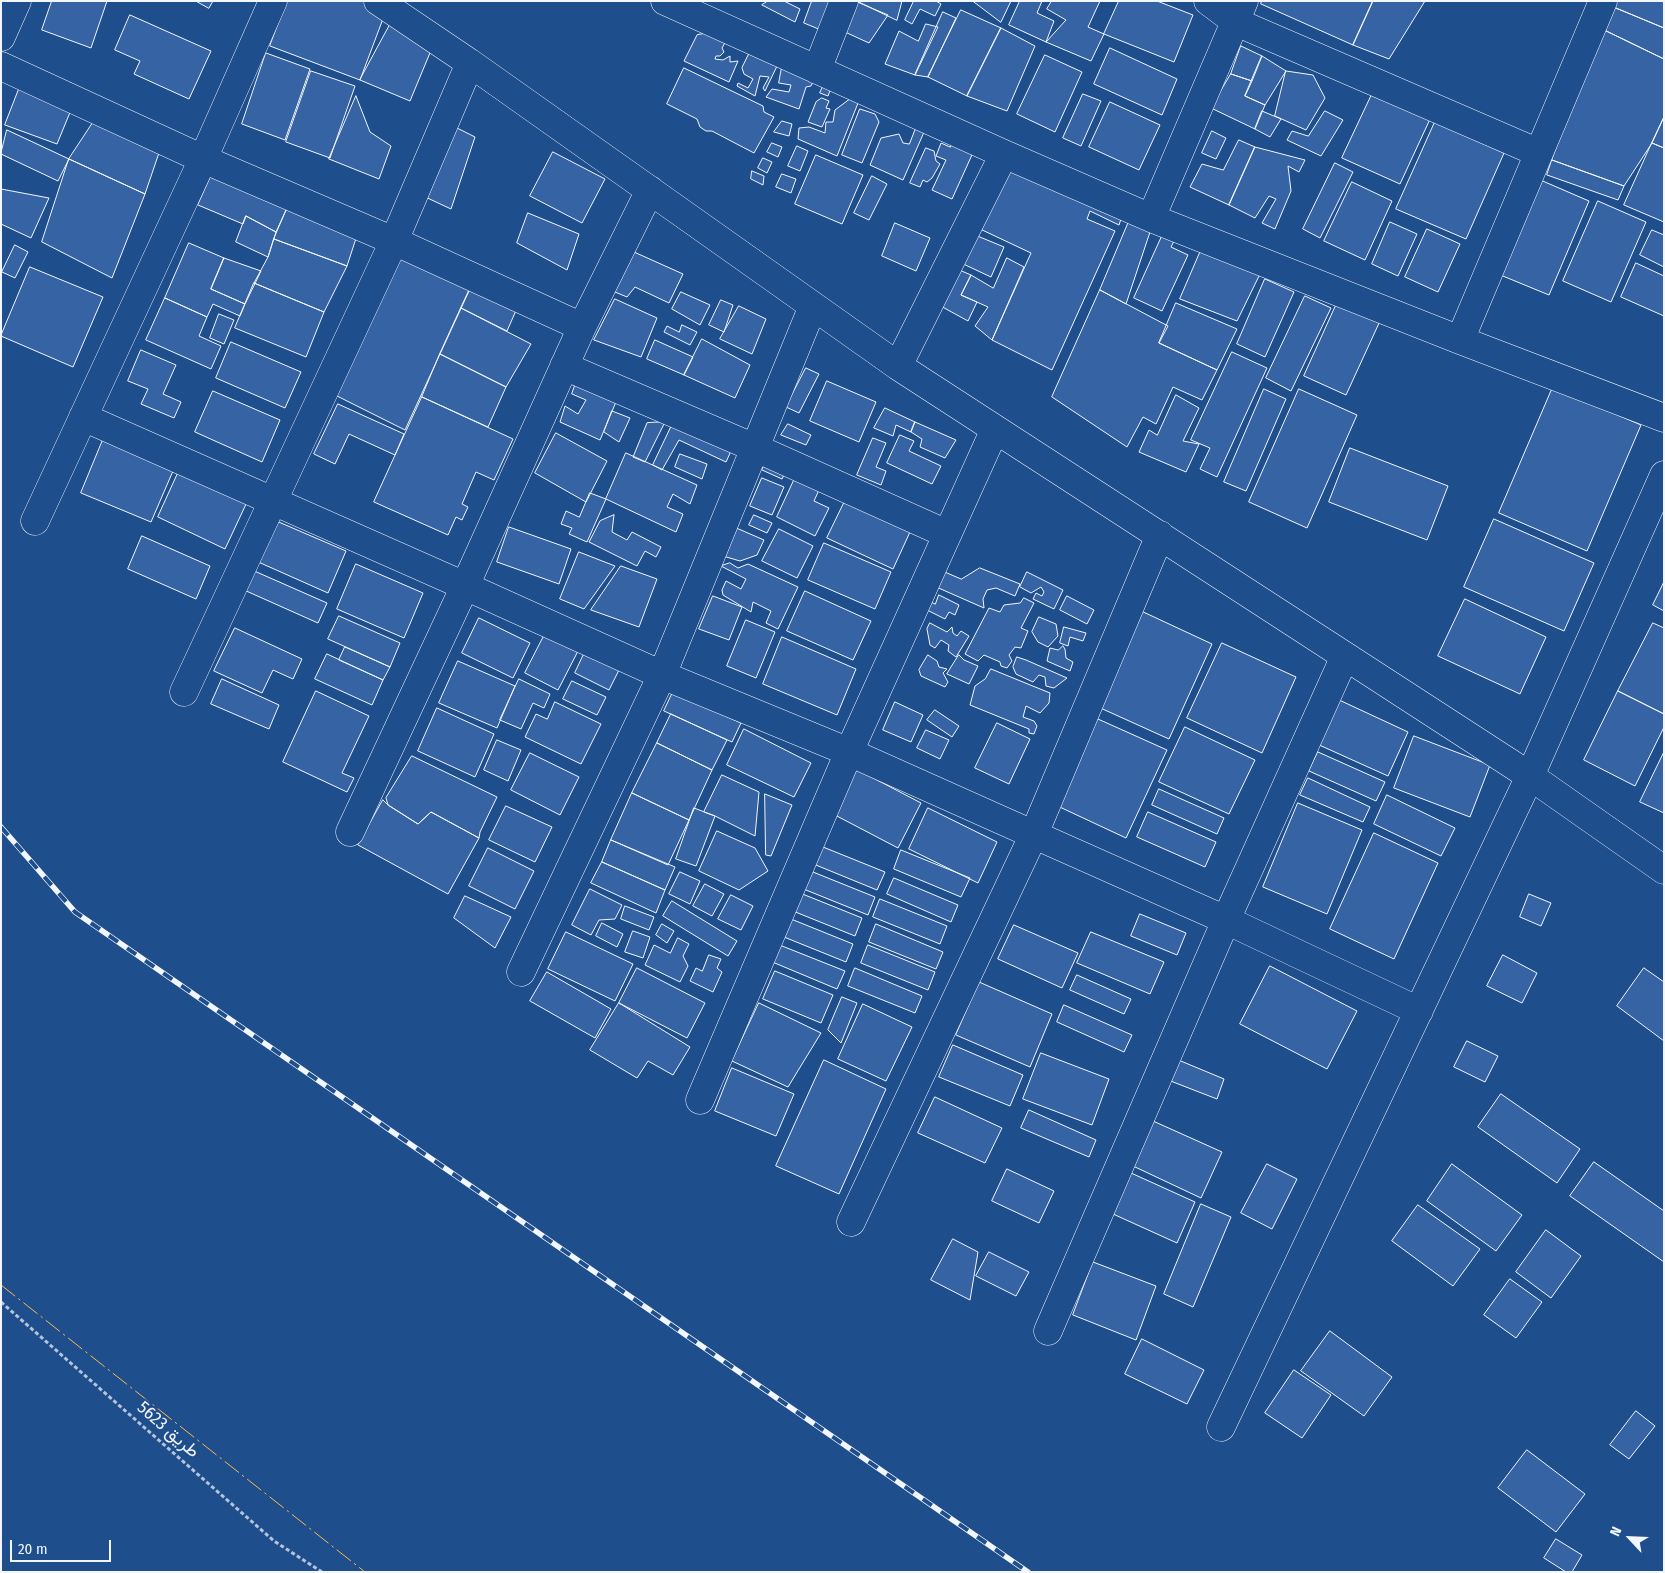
<!DOCTYPE html>
<html>
<head>
<meta charset="utf-8">
<style>
	body { margin:0 }
	#map { position:relative; width:1665px; height:1573px; overflow:hidden; background:#1f4e8c; font-family:"Fira Sans Condensed",sans-serif }
	canvas { display:block }
	.frame { position:absolute; inset:0; border:2px solid #f2f6ff; pointer-events:none }
	.north { position:absolute; left:1605px; top:1513px; width:50px; height:50px; -webkit-text-stroke:4px #1f4e8c; paint-order:stroke; rotate:295deg; font-size:14px; font-weight:700; line-height:20px; text-align:center; color:#f2f6ff }
	.north::after { content:''; display:block; margin:auto; width:18px; height:22px; background:#f2f6ff; clip-path:polygon(50% 0,100% 100%,50% 72%,0 100%) }
	.scale { position:absolute; left:10px; top:1540px; width:101px; height:22px; box-sizing:border-box; border:2px solid #f2f6ff; border-top:0; padding-left:6px; font-size:15px; line-height:18px; white-space:nowrap; color:#f2f6ff; -webkit-text-stroke:4px #1f4e8c; paint-order:stroke }
</style>
</head>
<body>
<div id="map">
<canvas width="1665" height="1573"></canvas>
<div class="frame"></div>
<div class="north">N</div>
<div class="scale">20 m</div>
</div>
<script>
const ctx = document.querySelector('canvas').getContext('2d');
ctx.lineJoin = 'round';
function fill(path, color) { ctx.fillStyle = color; ctx.fill(path, 'evenodd'); }
function strokePath(path, color, width, dash) { ctx.strokeStyle = color; ctx.lineWidth = width; ctx.lineCap = dash ? 'butt' : 'round'; ctx.setLineDash(dash || []); ctx.stroke(path); }
function label(font, color, halo, rows, align = 'center') {
  ctx.font = font + ' "Fira Sans Condensed",Vazirmatn,sans-serif'; ctx.lineWidth = 4; ctx.setLineDash([]); ctx.textBaseline = 'middle'; ctx.strokeStyle = halo; ctx.fillStyle = color; for (const [text, x, y, turn = 0] of rows) {
    ctx.save(); ctx.translate(x, y); ctx.rotate((+turn || 0) * Math.PI / 180); ctx.textAlign = isNaN(turn) ? turn : align; if (halo) ctx.strokeText(text, 0, 0); ctx.fillText(text, 0, 0); ctx.restore();
  }
}
const building = new Path2D(`
	M52 1H107L91 48 42 30Z
	M196 1H213L209 8Z
	M287 1H368L387 8 360 80 270 46Z
	M768 1H784L800 9 795 22 762 5Z
	M812 1H832L821 30 804 23Z
	M855 1 888 15 869 43 845 32Z
	M857 1H902L897 20Z
	M914 1H936L941 4 935 16 920 9 912 24 905 20Z
	M973 1H1011L1001 22Z
	M1020 1H1042L1037 13 1054 21 1046 42 1009 25Z
	M1052 1H1100L1088 27 1104 34 1091 61 1046 42 1066 20 1047 9Z
	M1119 1H1157L1193 15 1174 62 1104 34Z
	M1262 1H1373L1353 45 1261 4Z
	M1373 1H1425L1389 59 1353 45Z
	M1613 1H1664V28L1611 6Z
	M1611 6 1664 28V59L1600 28Z
	M961 10 1001 28 967 96 928 77Z
	M943 12 956 18 928 77 915 75Z
	M130 15 211 51 189 99 134 74 140 61 115 50Z
	M392 21 432 48 410 101 360 80Z
	M926 24 938 27 915 75 885 64 899 31 918 41Z
	M1001 28 1035 46 1007 111 967 96Z
	M1600 28 1664 59V117L1652 143 1624 186 1552 160Z
	M714 32 727 39 722 48 724 52 720 56H716L715 59 723 60 730 56V62L738 61 729 82 684 61 697 35Z
	M1241 46 1262 56 1252 81 1231 74Z
	M1110 48 1177 79 1162 115 1094 84Z
	M751 50 778 64 765 91 763 88 769 77 760 76 755 96 737 86 738 83 748 88 753 79 744 74 742 68Z
	M266 53 310 69 285 140 242 124Z
	M1045 55 1082 72 1055 132 1017 114Z
	M1262 56 1286 71 1265 105 1245 96Z
	M28 66 80 88 57 144 5 125Z
	M782 67 815 78 811 86 806 87 799 109 766 97 772 89 789 92 791 85 779 83Z
	M684 68 763 106 764 112 774 117 754 153 712 131H706L700 127 697 119 667 104Z
	M311 71 355 86 330 158 286 142Z
	M1286 71 1313 75 1325 98 1306 130 1275 116Z
	M1231 74 1252 81 1245 96 1265 105 1255 129 1211 108Z
	M827 78 862 93 837 156 798 139 799 128 809 127 825 133 826 122H833L835 110 851 98 831 88 828 96 820 93Z
	M1374 90 1431 117 1400 184 1342 158Z
	M1083 94 1101 101 1081 146 1063 138Z
	M356 96 370 132 391 146 379 179 329 159Z
	M822 98 829 101 826 108 830 109 822 127 808 122 816 102Z
	M1110 102 1160 125 1139 170 1089 147Z
	M860 109 875 114 879 122 862 163 842 155Z
	M1262 111 1281 119 1270 137 1255 129Z
	M1325 111 1343 120 1321 156 1287 140 1292 131 1308 136Z
	M100 112 162 144 145 194 69 159Z
	M1664 117V148L1652 143Z
	M782 121 792 124 789 136 774 132Z
	M445 122 475 137 451 209 421 195Z
	M1435 122 1504 153 1466 239 1396 209Z
	M918 123H928L903 180 870 165 881 138 899 134 903 143 909 144Z
	M7 130 69 159 58 181 1 154Z
	M1212 131 1226 138 1216 159 1202 153Z
	M955 136 976 146 952 199 932 190 946 160 936 156 941 143 950 147Z
	M1239 140 1255 147 1229 205 1190 187 1202 164 1223 170Z
	M772 143 782 147 778 157 767 152Z
	M1652 143 1664 148V222L1624 205Z
	M797 146 808 151 800 171 788 166Z
	M1255 147 1305 160 1299 172 1288 166 1291 191 1275 229 1262 223 1276 199 1269 196 1255 218 1229 205Z
	M926 148 934 151 936 161 940 164 932 178 927 182 923 180 920 187 910 183Z
	M553 152 605 179 582 223 530 196Z
	M816 155 863 175 842 224 795 204Z
	M763 158 772 162 767 173 758 168Z
	M69 159 145 194 112 278 42 242Z
	M1552 160 1624 186 1618 200 1547 175Z
	M1008 163 1122 216 1119 225 1090 211 1087 219 1115 231 1052 370 992 340 1031 253 978 228Z
	M1335 163 1353 172 1320 238 1303 229Z
	M216 165 292 197 276 232 246 216 243 224 198 205Z
	M752 171 764 176 763 185 751 179Z
	M782 174 796 179 791 193 776 187Z
	M872 176 887 184 869 220 854 213Z
	M1538 179 1589 201 1549 295 1498 274Z
	M1352 182 1392 201 1365 260 1324 241Z
	M1 189 49 198 31 238 1 224Z
	M292 197 360 226 347 266 274 239Z
	M1598 201 1646 222 1611 302 1563 281Z
	M528 213 579 234 567 270 517 243Z
	M246 216 276 232 268 257 236 242Z
	M1130 219 1151 229 1126 304 1100 290Z
	M1390 222 1417 234 1398 276 1372 264Z
	M895 223 930 238 916 271 882 256Z
	M1427 229 1460 244 1438 292 1405 277Z
	M1652 230 1664 235V267L1640 255Z
	M1163 234 1175 239 1171 247 1188 255 1162 311 1134 298Z
	M975 235 1004 247 991 277 959 262Z
	M274 239 347 266 324 312 254 283 268 257Z
	M394 241 475 278 405 430 337 396Z
	M189 243 224 258 211 289 245 304 240 316 213 304 207 317 165 298Z
	M15 245 28 252 15 278 2 272Z
	M1202 248 1260 274 1237 321 1180 299Z
	M634 252 683 274 669 303 635 287 627 297 615 292Z
	M224 258 261 271 245 304 211 289Z
	M1007 258 1024 267 992 340 975 326 988 307 961 295 971 275 993 288Z
	M1636 263 1664 276V316L1621 297Z
	M30 267 103 297 73 367 1 336Z
	M957 269 971 275 961 295 977 302 968 321 937 304Z
	M475 278 521 299 507 331 461 308Z
	M1265 279 1294 292 1265 357 1237 344Z
	M254 283 324 312 306 357 235 328Z
	M1100 290 1168 326 1159 343 1217 370 1202 400 1173 387 1156 424 1143 417 1127 447 1052 397Z
	M681 292 710 305 700 325 672 309Z
	M1305 296 1331 308 1291 391 1266 378Z
	M165 298 207 317 199 336 221 346 211 369 146 340Z
	M615 299 657 318 641 357 594 340Z
	M721 300 733 305 724 332 709 325Z
	M1338 301 1380 321 1346 395 1304 376Z
	M1176 303 1237 329 1217 370 1159 343Z
	M739 306 766 319 752 354 720 339Z
	M461 308 531 344 506 387 440 354Z
	M219 314 234 320 224 344 210 338Z
	M682 325 697 332 690 345 664 332 667 326 679 332Z
	M702 339 750 365 735 398 684 375Z
	M655 340 693 357 684 375 647 359Z
	M231 342 301 372 285 408 216 378Z
	M141 350 176 365 163 394 181 402 174 418 141 404 148 389 128 381Z
	M1232 352 1267 368 1217 477 1200 469 1210 448 1191 440Z
	M440 354 506 387 488 427 422 397Z
	M806 368 819 374 799 413 786 407Z
	M577 380 618 397 600 440 560 422 565 406 578 414 586 400 572 394Z
	M827 381 876 402 859 442 810 421Z
	M1553 387 1641 425 1587 551 1499 513Z
	M1264 389 1286 399 1246 491 1224 482Z
	M1299 389 1357 415 1307 528 1249 502Z
	M213 391 280 420 262 462 195 432Z
	M1176 395 1199 408 1183 441 1199 444 1186 472 1139 452 1149 430 1157 435Z
	M422 397 513 439 494 480 476 472 462 504 468 507 462 520 456 517 448 535 374 502Z
	M338 404 404 434 395 455 349 434 335 464 314 454Z
	M885 408 915 422 911 432 896 425 893 436 874 428Z
	M612 411 630 418 619 442 604 432Z
	M665 422 645 462 633 457 647 423Z
	M915 422 956 440 945 458 920 447 922 439 911 432Z
	M673 423 731 451 726 462 679 440 662 470 653 465Z
	M788 424 811 435 806 445 781 435Z
	M556 433 607 461 586 502 535 473Z
	M105 435 176 464 151 522 81 493Z
	M900 435 914 441 909 451 941 466 932 484 887 463Z
	M873 438 886 443 876 467 886 471 881 485 857 475Z
	M1350 448 1448 486 1427 540 1329 502Z
	M626 453 697 485 690 504 673 494 667 507 683 514 676 532 606 499Z
	M680 454 707 464 702 479 675 467Z
	M766 461 786 471 782 479 762 470Z
	M179 471 247 502 225 549 158 517Z
	M796 476 819 490 814 501 829 508 815 536 777 517Z
	M762 478 784 487 772 515 750 506Z
	M590 493 606 499 587 542 569 534 572 528 561 524 566 511 579 517Z
	M845 501 910 532 893 569 827 538Z
	M614 515 612 532 627 540 632 532 661 547 656 557 645 551 637 566 589 542 600 521Z
	M754 515 772 523 767 533 749 525Z
	M1494 519 1594 563 1564 631 1464 587Z
	M274 520 346 551 328 593 256 561Z
	M509 527 571 549 559 584 497 562Z
	M734 527 764 540 757 555 740 561 723 556Z
	M779 529 813 546 797 578 762 561Z
	M142 536 210 566 196 599 128 569Z
	M824 543 891 572 875 609 808 580Z
	M579 552 615 566 584 609 560 599Z
	M730 563 738 568 748 564 798 587 778 629 766 623 771 611 753 602 751 612 723 595 722 590 726 581 741 589 746 579 721 566Z
	M356 564 423 593 404 638 337 609Z
	M621 566 657 579 639 627 591 610Z
	M980 568 1020 584 1015 596 996 588 987 590 983 599 984 608 934 586 940 570 961 579Z
	M252 570 327 603 318 623 244 590Z
	M1027 572 1063 590 1054 609 1033 599 1036 593 1042 596 1044 592 1041 587 1031 593 1020 587Z
	M1664 582V611L1653 605Z
	M805 591 871 621 853 660 787 631Z
	M939 595 959 605 955 615 949 612 945 619 925 609 929 601 935 604Z
	M713 596 742 607 729 640 699 629Z
	M1067 596 1094 610 1087 624 1060 610Z
	M1024 598 1034 603 1021 628 1028 631 1021 648 1015 647 1009 655 1012 661 1007 668 1001 666 1000 662 984 655 978 661 965 654 989 608 1000 612 1004 605 1020 603Z
	M1465 599 1546 637 1520 694 1438 656Z
	M1139 610 1212 644 1169 739 1096 706Z
	M339 616 400 643 390 667 328 639Z
	M1039 617 1056 624 1058 636 1048 647 1038 642 1032 632Z
	M479 618 530 643 513 678 462 653Z
	M746 620 775 632 756 678 727 666Z
	M930 623 947 632 952 627 953 633 957 636 961 631 969 636 956 657 948 651 949 645 941 640 935 648 930 645 927 629Z
	M1653 623 1664 628V714L1618 691Z
	M1064 627 1086 633 1083 641 1070 637 1068 646 1060 643Z
	M235 628 302 659 293 679 273 670 262 693 214 671Z
	M545 634 578 651 558 690 525 673Z
	M782 637 856 669 837 715 763 684Z
	M1222 643 1296 677 1262 753 1187 718Z
	M1063 646 1065 649 1066 658 1073 662 1070 671 1047 661 1050 648 1058 650Z
	M345 647 390 667 383 680 339 660Z
	M327 654 383 680 372 705 315 679Z
	M584 654 619 670 609 690 575 673Z
	M928 655 937 661 939 667 947 669 943 673 948 682 945 687 921 676 919 670Z
	M959 655 964 660 978 666 969 684 947 674Z
	M1017 657 1026 660 1067 678 1054 688 1046 686 1045 677 1039 675 1033 682 1016 674 1013 667Z
	M458 661 515 686 497 728 439 703Z
	M991 669 1050 693 1049 703 1040 713 1026 706 1023 717 1034 721 1037 726 1034 734 1029 733V729L970 705 975 686 985 679Z
	M222 679 279 705 269 729 211 704Z
	M519 679 550 694 544 708 533 703 521 729 500 720Z
	M572 681 606 697 597 715 563 699Z
	M316 691 369 716 342 773 354 778 347 792 283 762Z
	M1618 691 1664 714V727L1635 786 1584 760Z
	M673 692 741 723 732 742 664 711Z
	M1337 699 1408 732 1388 776 1317 744Z
	M555 702 601 724 581 764 525 737 536 714 547 719Z
	M895 702 923 715 911 742 883 730Z
	M437 708 494 734 475 777 418 751Z
	M935 710 959 726 952 737 927 720Z
	M671 714 727 740 712 770 657 743Z
	M1089 715 1167 750 1126 838 1049 802Z
	M997 723 1030 739 1009 784 975 768Z
	M1185 727 1255 760 1229 814 1159 782Z
	M744 729 811 763 794 797 727 765Z
	M926 730 949 740 940 759 917 748Z
	M1414 736 1490 765 1470 817 1394 788Z
	M497 740 521 750 508 781 484 770Z
	M657 743 712 770 689 820 632 793Z
	M1318 752 1385 782 1376 801 1309 771Z
	M1664 752V813L1640 802Z
	M530 753 579 777 560 815 511 790Z
	M412 756 497 797 480 832 479 838 431 812 418 824 388 805 386 798Z
	M856 769 921 803 898 848 833 814Z
	M722 775 759 792 755 836 715 816 704 812Z
	M1308 778 1370 807 1363 822 1300 795Z
	M1159 789 1224 818 1217 834 1152 805Z
	M632 793 689 820 668 865 611 840Z
	M765 794 792 805 771 856 766 855Z
	M1387 795 1455 828 1441 856 1374 824Z
	M383 800 388 805 418 824 431 812 479 838 448 894 358 845Z
	M1298 803 1362 830 1327 914 1263 887Z
	M506 806 552 827 535 862 489 840Z
	M694 808 715 816 696 866 676 859Z
	M928 808 997 842 978 883 909 849Z
	M1148 812 1216 842 1205 867 1137 837Z
	M717 831 755 848 768 871 739 890 699 871Z
	M1374 833 1438 863 1394 959 1330 929Z
	M611 840 675 867 665 890 602 862Z
	M818 845 885 872 877 890 811 863Z
	M488 848 534 871 515 909 469 886Z
	M901 850 970 878 961 897 894 869Z
	M602 862 665 890 656 913 591 883Z
	M808 870 875 897 868 915 801 888Z
	M680 872 700 881 690 904 669 894Z
	M894 878 958 905 951 922 887 894Z
	M705 884 724 894 712 916 693 906Z
	M590 889 622 905 615 919 599 920 591 935 572 925Z
	M795 891 862 918 855 936 788 909Z
	M1529 894 1551 903 1541 926 1520 917Z
	M731 895 753 906 741 930 718 919Z
	M465 896 511 917 495 948 454 918Z
	M880 899 947 926 940 944 873 917Z
	M672 901 737 941 728 956 663 916Z
	M625 906 654 917 649 930 621 919Z
	M1140 914 1186 933 1177 955 1131 936Z
	M786 917 853 944 846 962 779 935Z
	M602 923 623 934 617 947 596 936Z
	M662 924 674 931 667 943 656 935Z
	M876 924 943 952 936 969 869 942Z
	M1014 925 1078 953 1062 988 998 959Z
	M633 931 650 937 643 958 625 952Z
	M566 932 633 964 615 1001 548 969Z
	M1091 932 1164 962 1150 994 1077 963Z
	M678 938 689 944 683 956 688 966 680 982 645 965 654 945 670 953Z
	M777 944 845 971 837 989 770 961Z
	M868 945 935 972 928 990 861 963Z
	M709 955 721 959 717 968 722 972 713 992 690 981 696 968 702 971Z
	M1503 955 1537 973 1522 1003 1487 986Z
	M1270 966 1357 1011 1327 1069 1240 1024Z
	M637 968 705 1003 687 1038 619 1003Z
	M855 968 922 996 915 1013 848 986Z
	M1644 968 1664 982V1041L1617 1006Z
	M775 971 833 995 821 1023 763 999Z
	M547 972 611 1009 595 1038 530 1001Z
	M1077 975 1131 999 1124 1014 1070 990Z
	M979 982 1052 1014 1030 1067 956 1035Z
	M842 997 857 1003 841 1043 828 1030Z
	M619 1003 690 1047 673 1075 648 1061 637 1078 590 1050Z
	M759 1003 821 1033 788 1087 732 1061Z
	M863 1004 912 1027 886 1081 838 1059Z
	M1064 1005 1132 1035 1124 1052 1057 1022Z
	M1467 1041 1498 1056 1485 1082 1454 1067Z
	M953 1045 1023 1075 1010 1106 939 1077Z
	M1041 1053 1109 1079 1092 1125 1023 1099Z
	M1176 1059 1224 1079 1217 1099 1168 1080Z
	M824 1060 886 1089 839 1194 776 1166Z
	M732 1068 794 1094 776 1136 715 1111Z
	M1501 1094 1580 1149 1557 1183 1478 1127Z
	M935 1097 1002 1128 985 1163 918 1133Z
	M1029 1110 1096 1140 1089 1157 1021 1128Z
	M1153 1121 1222 1152 1201 1198 1133 1166Z
	M1594 1162 1664 1211V1262L1570 1196Z
	M1267 1164 1297 1179 1272 1229 1241 1213Z
	M1452 1164 1522 1215 1496 1251 1427 1201Z
	M1007 1169 1054 1191 1039 1223 992 1201Z
	M1131 1173 1195 1202 1177 1243 1113 1214Z
	M1201 1204 1231 1217 1193 1307 1164 1294Z
	M1418 1205 1480 1249 1453 1286 1392 1241Z
	M1546 1230 1581 1256 1551 1298 1516 1272Z
	M953 1239 978 1252 970 1300 931 1280Z
	M989 1252 1029 1272 1016 1296 976 1276Z
	M1093 1262 1156 1286 1136 1340 1073 1315Z
	M1510 1279 1542 1302 1516 1338 1484 1315Z
	M1330 1331 1392 1377 1364 1416 1301 1371Z
	M1142 1339 1204 1370 1187 1404 1125 1374Z
	M1294 1370 1331 1395 1302 1438 1265 1413Z
	M1636 1411 1655 1426 1629 1459 1610 1445Z
	M1527 1450 1585 1494 1556 1532 1498 1488Z
	M1556 1539 1582 1555 1572 1572H1566L1544 1558Z`);
fill(building, '#3563a3');
strokePath(building, '#f2f6ff', 1);
const minor = new Path2D(`
	M378 1 470 63 898 366 1530 776 1664 870
	M665 1 1004 154 1151 218 1460 340 1664 418
	M1208 1 1236 22 1539 153
	M1 37 17 1
	M1 66 203 159 394 241 582 327
	M817 70 844 1
	M1151 218 1244 1
	M1460 340 1603 1
	M564 366 769 454 947 534
	M898 366 1004 154
	M83 417 465 586 662 675 849 752 1001 820 1226 920 1419 1011
	M35 521 203 159 273 1
	M184 692 394 241 470 63
	M350 832 465 586 582 327 650 190
	M521 972 662 675 813 306
	M700 1100 849 752 995 429
	M851 1222 1034 834 1160 535
	M1048 1331 1226 920 1345 656
	M1221 1427 1530 776 1664 475`);
strokePath(minor, '#f2f6ff', 29);
strokePath(new Path2D(`
	M1 1302 274 1541 322 1572`), '#b3c4dc', 3, [4, 2.5]);
strokePath(minor, '#1f4e8c', 28);
const rail = new Path2D(`
	M1 827 75 912 1028 1572`);
strokePath(rail, '#f2f6ff', 5.5);
strokePath(rail, '#1f4e8c', 4, [11]);
strokePath(new Path2D(`
	M1 1285 365 1572`), '#ffb74d', 1, [18, 4, 2.5, 4]);
label('18px', '#f2f6ff', '#1f4e8c', [
	["طريق 5623",168,1430,41]
]);
</script>
</body>
</html>
